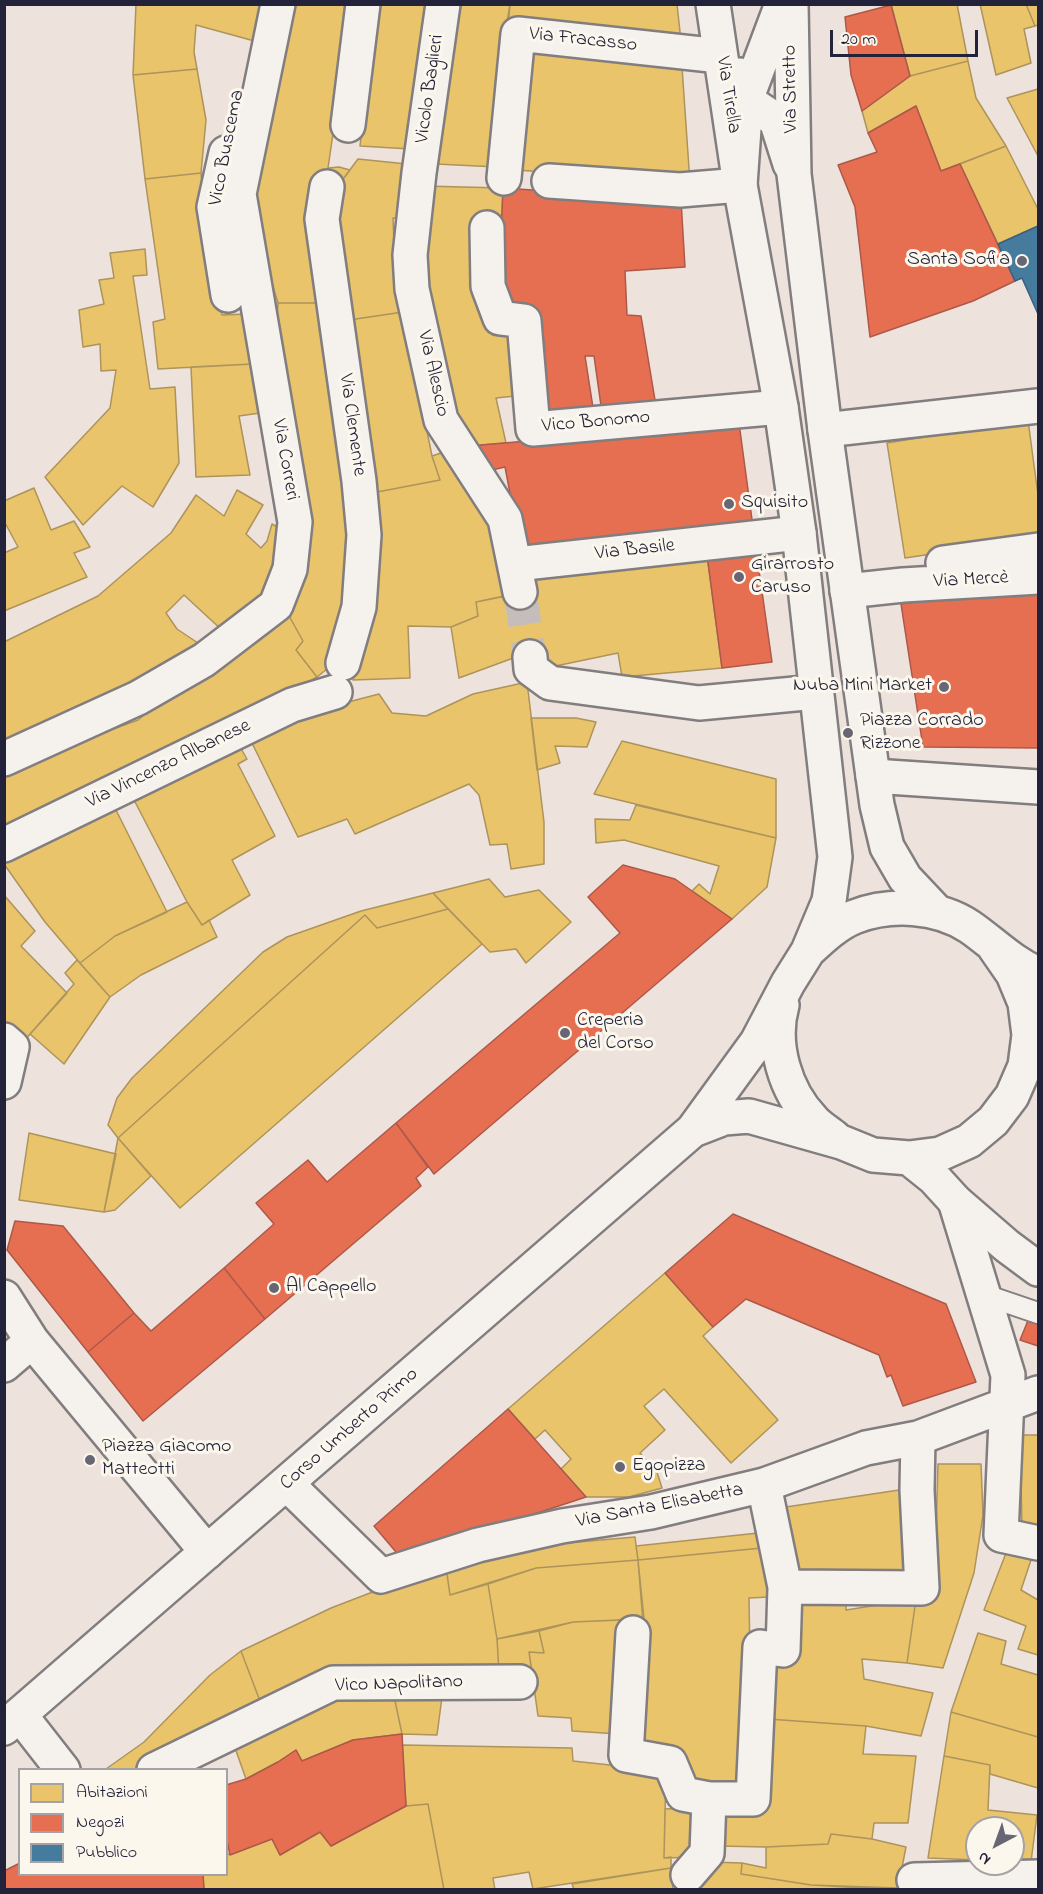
<!DOCTYPE html>
<html>
<head>
<meta charset="utf-8">
<style>
	body { margin:0 }
	#map { position:relative; width:1043px; height:1894px; overflow:hidden; background:#eee3dc; font-family:"Indie Flower",sans-serif }
	canvas { display:block }
	.frame { position:absolute; inset:0; border:6px solid #22223b; pointer-events:none }
	.legend { position:absolute; left:18px; top:1768px; width:210px; height:108px; box-sizing:border-box; background:#fbf7ec; border:2px solid #a4a2a5; margin:0; padding:8px 10px; list-style:none; font-size:18px; color:#22223b }
	.legend li { display:flex; align-items:center; gap:12px; height:30px }
	.legend b { width:30px; border:2px solid #a4a2a5 }
	.north { position:absolute; left:965px; top:1816px; width:60px; height:60px; box-sizing:border-box; background:#fbf7ec; border:2px solid #a4a2a5; border-radius:50%; rotate:221deg; font-size:16px; font-weight:700; line-height:24px; text-align:center; color:#22223b }
	.north::after { content:''; display:block; margin:auto; width:21px; height:27px; background:#696673; clip-path:polygon(50% 0,100% 100%,50% 72%,0 100%) }
	.scale { position:absolute; left:830px; top:30px; width:148px; height:27px; box-sizing:border-box; border:3px solid #22223b; border-top:0; padding-left:8px; font-size:18px; line-height:21px; white-space:nowrap; color:#22223b; -webkit-text-stroke:4px #fbf7ec; paint-order:stroke }
</style>
</head>
<body>
<div id="map">
<canvas width="1043" height="1894"></canvas>
<div class="frame"></div>
<ul class="legend">
<li><b style="height:16px;background:#e9c46a"></b>Abitazioni</li>
<li><b style="height:16px;background:#e76f51"></b>Negozi</li>
<li><b style="height:16px;background:#457b9d"></b>Pubblico</li>
</ul>
<div class="north">N</div>
<div class="scale">20 m</div>
</div>
<script>
const ctx = document.querySelector('canvas').getContext('2d');
ctx.lineJoin = 'round';
function fill(path, color) { ctx.fillStyle = color; ctx.fill(path, 'evenodd'); }
function strokePath(path, color, width, dash) { ctx.strokeStyle = color; ctx.lineWidth = width; ctx.lineCap = dash ? 'butt' : 'round'; ctx.setLineDash(dash || []); ctx.stroke(path); }
function label(font, color, halo, rows, align = 'center') {
  ctx.font = font + ' "Indie Flower",sans-serif'; ctx.lineWidth = 6; ctx.setLineDash([]); ctx.textBaseline = 'middle'; ctx.strokeStyle = halo; ctx.fillStyle = color; for (const [text, x, y, turn = 0] of rows) {
    ctx.save(); ctx.translate(x, y); ctx.rotate((+turn || 0) * Math.PI / 180); ctx.textAlign = isNaN(turn) ? turn : align; if (halo) ctx.strokeText(text, 0, 0); ctx.fillText(text, 0, 0); ctx.restore();
  }
}
const homes = new Path2D(`
	M136 4H264L258 42 196 25 194 52 197 69 133 75Z
	M294 4H352L328 168 339 167 350 170 337 187 319 303H278L264 257 252 191Z
	M375 4H431L410 149 360 146Z
	M456 4H510L497 167 436 164Z
	M510 4H677L681 41 507 22Z
	M957 4 968 61 910 76 891 4Z
	M980 4H1026L1035 26 1024 29 1031 63 996 75Z
	M1026 4H1038V25L1035 26Z
	M528 48 682 67 690 183 517 170Z
	M968 61 976 98 1006 146 941 171 916 106 868 133 862 111 910 76Z
	M197 69 206 120 201 173 145 179 133 75Z
	M1038 89V156L1007 98Z
	M1006 146 1038 209V226L998 244 960 164Z
	M358 159 407 164 404 219 393 218 395 268 403 312 349 320 333 214 337 187Z
	M201 173 204 207 222 315 246 314 253 364 158 369 153 322 165 319 145 179Z
	M424 186 503 188 502 220 472 218 471 237 492 334 518 331 525 395 496 398 506 443 469 446 459 422 424 289Z
	M145 249 147 275 133 276 150 389 175 387 179 463 153 507 122 486 83 525 45 477 110 408 116 370 101 371 100 344 83 347 79 310 104 304 99 280 114 278 110 253Z
	M278 303H319L353 550 332 665 317 677 296 650 303 641 288 614 275 350Z
	M403 312 432 456 440 480 372 493 349 320Z
	M253 364 260 413 239 416 250 475 196 477 191 367Z
	M1028 420 1038 495V538L905 558 887 443Z
	M450 450 496 530 509 595 476 602 478 616 451 627 408 626 410 678 353 680 369 621 372 493 440 480 432 456Z
	M34 488 51 530 74 521 90 547 74 553 87 577 4 611V553L18 547 4 521V501Z
	M237 490 263 505 246 534 261 548 267 541 272 524 285 531 264 599 224 632 184 595 166 613 177 629 201 645 195 653 4 746V642L98 596 171 533 196 495 224 516Z
	M707 555 722 668 622 677 618 653 546 668 516 657 459 678 451 627 478 616 476 602 536 590 535 576Z
	M288 614 303 641 296 650 317 677 270 705 4 833V773L31 759 138 720 186 681Z
	M527 682 544 822V864L511 869 507 844 490 845 479 795 469 784 355 834 347 819 298 837 251 741 302 714 379 694 392 713 426 716 473 694Z
	M531 718H576L596 722 587 747 555 746 560 763 537 770Z
	M622 741 776 779V838L594 794Z
	M239 745 247 759 238 764 275 836 232 860 250 895 202 925 187 902 134 800Z
	M636 805 776 838 767 887 732 919 692 891 699 884 710 894 719 866 624 840 596 843 595 819 630 820Z
	M114 806 167 912 115 936 80 963 45 922 4 864V860Z
	M489 879 505 897 539 890 571 922 526 963 516 949 490 952 433 893Z
	M433 893 448 909 377 928 365 915 118 1138 108 1125 117 1098 132 1078 263 952 287 937 361 911Z
	M4 895 35 931 21 946 67 993 23 1042 4 1023Z
	M187 902 202 925 209 920 217 937 141 975 110 997 80 963 115 936Z
	M448 909 482 944 180 1208 118 1138 365 915 377 928Z
	M77 960 110 997 64 1064 30 1034 74 984 65 973Z
	M29 1133 116 1154 104 1212 19 1200Z
	M118 1138 151 1176 115 1210 104 1212Z
	M665 1273 713 1327 703 1336 778 1420 731 1463 664 1389 644 1406 665 1430 640 1453 657 1472 662 1488 629 1497H586L561 1469 571 1459 545 1430 535 1439 508 1409Z
	M1020 1435H1038V1531L1022 1528Z
	M938 1464H981L983 1515 974 1573 943 1668 907 1663 916 1599 934 1598Z
	M899 1490 913 1577H797L786 1507Z
	M758 1533 762 1548 638 1560 636 1546Z
	M635 1537 638 1560 536 1568 450 1595 446 1567 521 1547Z
	M762 1548 769 1597 749 1598 750 1657 742 1791 693 1789V1774L679 1764 637 1748 644 1635 638 1560Z
	M1006 1553 1031 1560 1021 1590 1038 1600V1655L1018 1649 1026 1626 984 1610Z
	M638 1560 644 1619 573 1622 497 1639 488 1584 536 1568Z
	M446 1567 450 1595 488 1584 497 1639 499 1672 260 1701 241 1651 331 1608 383 1588Z
	M916 1599 907 1663 862 1659 864 1679 933 1693 921 1736 866 1726 768 1719 769 1662H794L800 1600H846V1610Z
	M619 1620 621 1674 619 1734 572 1731 571 1718 538 1716 529 1652 544 1653 539 1631 573 1622Z
	M539 1631 544 1653 529 1652 532 1672H499L497 1639Z
	M978 1633 1006 1641 1001 1664 1038 1675V1737L951 1712Z
	M241 1651 260 1701 135 1770 106 1769 144 1742 210 1675Z
	M394 1696 402 1734 353 1740 302 1761 296 1750 278 1762 246 1779 234 1745 330 1697Z
	M394 1696 442 1697 437 1735 402 1734Z
	M951 1712 1038 1737V1788L990 1774V1765L944 1756Z
	M768 1719 866 1726 863 1754 916 1756 908 1823H874L872 1839 831 1834 828 1844 766 1847 718 1846 720 1807 767 1808 765 1755Z
	M402 1745 572 1748 573 1761 666 1771 664 1858 671 1857V1868L533 1889 529 1872 493 1878 495 1890H444L428 1804 406 1806Z
	M944 1756 990 1765 988 1810 1037 1815 1031 1862 1013 1861V1828H977V1860L928 1858Z
	M428 1804 444 1890H204L203 1874H226V1855L272 1839 280 1855 320 1832 331 1846 406 1806Z
	M701 1807 698 1857 664 1858 665 1809Z
	M831 1834 872 1839 906 1847 898 1888 811 1885 741 1874 742 1863 766 1868V1847L828 1844Z
	M710 1862 742 1863 741 1874 811 1885 898 1890H700V1876Z
	M671 1868 673 1890H574L572 1884Z`);
fill(homes, '#e9c46a');
strokePath(homes, '#ad935c', 1.5);
const shops = new Path2D(`
	M891 5 910 76 862 111 851 75 845 17Z
	M916 106 941 171 960 164 1015 281 973 301 870 337 855 207 838 165 877 152 868 133Z
	M503 188 681 200 685 267 625 271 627 315 641 316 656 406 602 413 594 356H585L594 414 538 422 499 280Z
	M739 423 753 527 521 551 505 467 479 473 469 446Z
	M756 549 772 662 722 668 707 555Z
	M1038 592V748L923 747 901 604 970 594Z
	M623 865 675 879 732 919 434 1174 396 1123 620 933 588 897Z
	M396 1123 428 1167 416 1178 421 1186 265 1319 224 1268 274 1224 256 1203 308 1160 327 1182Z
	M733 1214 946 1304 976 1382 903 1406 891 1375 887 1377 879 1355 746 1299 713 1327 665 1273Z
	M15 1221 63 1226 134 1313 88 1352 7 1250Z
	M224 1268 265 1319 143 1421 88 1352 134 1313 151 1331Z
	M1029 1318 1038 1321V1346L1020 1340Z
	M508 1409 586 1497 401 1558 374 1526Z
	M402 1734 406 1806 331 1846 320 1832 280 1855 272 1839 230 1855 226 1836V1785L246 1779 278 1762 296 1750 302 1761 353 1740Z
	M20 1863V1874H203L204 1890H4V1871Z`);
fill(shops, '#e76f51');
strokePath(shops, '#ac584a', 1.5);
const public = new Path2D(`
	M1038 226V314L1022 278 1015 281 998 244Z`);
fill(public, '#457b9d');
strokePath(public, '#3a6080', 1.5);
strokePath(new Path2D(`
	M520 592 530 657`), '#c5bcbc', 33, [33, 16]);
const lane = new Path2D(`
	M982 1294 1038 1313`);
const street = new Path2D(`
	M443 4 419 173 410 255 412 289 441 420 505 519 520 592
	M740 75 746 100 776 120 790 164
	M348 125 363 4
	M226 153 214 207 228 295
	M504 178 518 34 720 56
	M549 181 680 190 740 185 713 4
	M327 187 322 219 359 481 364 535 359 607 343 663
	M487 228 488 286 500 318 524 321 533 429 781 407
	M825 430 1038 406
	M943 563 1038 550
	M516 564 799 533
	M847 591 903 585 1038 577
	M530 657 531 669 550 683 699 703 816 692
	M4 759 138 698 204 660 276 605 290 569 295 522 239 194 278 4
	M873 776 1038 787
	M4 845 292 705 335 692
	M4 1040 12 1047 4 1082
	M955 1201 1008 1375 1001 1535 1038 1543
	M4 1297 32 1341
	M4 1365 32 1341 207 1552
	M287 1484 381 1576 478 1545 562 1526 651 1512 764 1485 866 1448 918 1438 1038 1393
	M785 1587 922 1588 917 1490 918 1438
	M633 1633 626 1755 670 1763 683 1794 709 1799
	M20 1715 63 1770
	M154 1770 333 1683 520 1682
	M688 1875 707 1853 709 1799H753L760 1647 783 1650 785 1587 764 1485
	M914 1880 1038 1877`);
const secondary = new Path2D(`
	M791 4 794 174 825 430 877 805 887 847 905 878 938 913
	M809 950C823 937 837 924 854 917 890 903 937 905 970 927 993 943 1012 963 1038 974
	M782 1005C771 1044 785 1091 813 1120 819 1127 828 1132 835 1138
	M693 1130 724 1118 749 1116 841 1142 873 1155 909 1158 940 1154 969 1141 993 1121 1012 1096 1025 1066 1029 1035 1025 1003 1013 974 995 948
	M909 1158 934 1178 955 1201 1007 1246 1038 1269
	M4 1728 693 1130 757 1042 788 983 808 951 829 901 835 857 799 533 781 407 740 185 746 100 782 4`);
strokePath(lane, '#827d7f', 24);
strokePath(street, '#827d7f', 38);
strokePath(secondary, '#827d7f', 38);
strokePath(lane, '#f5f2ee', 20);
strokePath(street, '#f5f2ee', 33);
strokePath(secondary, '#f5f2ee', 33);
for (const [x, y, r, color] of [
	[1022,261,6,"#696673"],
	[729,504,6,"#696673"],
	[739,577,6,"#696673"],
	[944,687,6,"#696673"],
	[848,733,6,"#696673"],
	[565,1033,6,"#696673"],
	[274,1288,6,"#696673"],
	[90,1460,6,"#696673"],
	[620,1467,6,"#696673"]
]) { const dot = new Path2D(); dot.arc(x, y, r, 0, 2 * Math.PI); ctx.fillStyle = color; ctx.fill(dot); strokePath(dot, '#fbf7ec', 2); }
label('20px', '#22223b', '#fbf7ec', [
	["Via Fracasso",583,41,6],
	["Vicolo Baglieri",431,89,-82],
	["Via Stretto",792,89,-91],
	["Via Tirella",727,95,81],
	["Vico Buscema",228,148,-79],
	["Via Alescio",432,374,77],
	["Vico Bonomo",596,423,-5],
	["Via Clemente",351,425,82],
	["Via Correri",284,460,80],
	["Via Basile",635,551,-6],
	["Via Mercè",971,581,-3],
	["Via Vincenzo Albanese",169,765,-26],
	["Corso Umberto Primo",350,1430,-41],
	["Via Santa Elisabetta",660,1507,-11],
	["Vico Napolitano",399,1685,-2]
]);
label('20px', '#22223b', '#fbf7ec', [
	["Santa Sofia",1010,261,"right"],
	["Squisito",741,504],
	["Girarrosto",751,566],
	["Caruso",751,589],
	["Nuba Mini Market",932,687,"right"],
	["Piazza Corrado",860,722],
	["Rizzone",860,745],
	["Creperia",577,1022],
	["del Corso",577,1045],
	["Al Cappello",286,1288],
	["Piazza Giacomo",102,1448],
	["Matteotti",102,1471],
	["Egopizza",632,1467]
], 'left');
</script>
</body>
</html>
